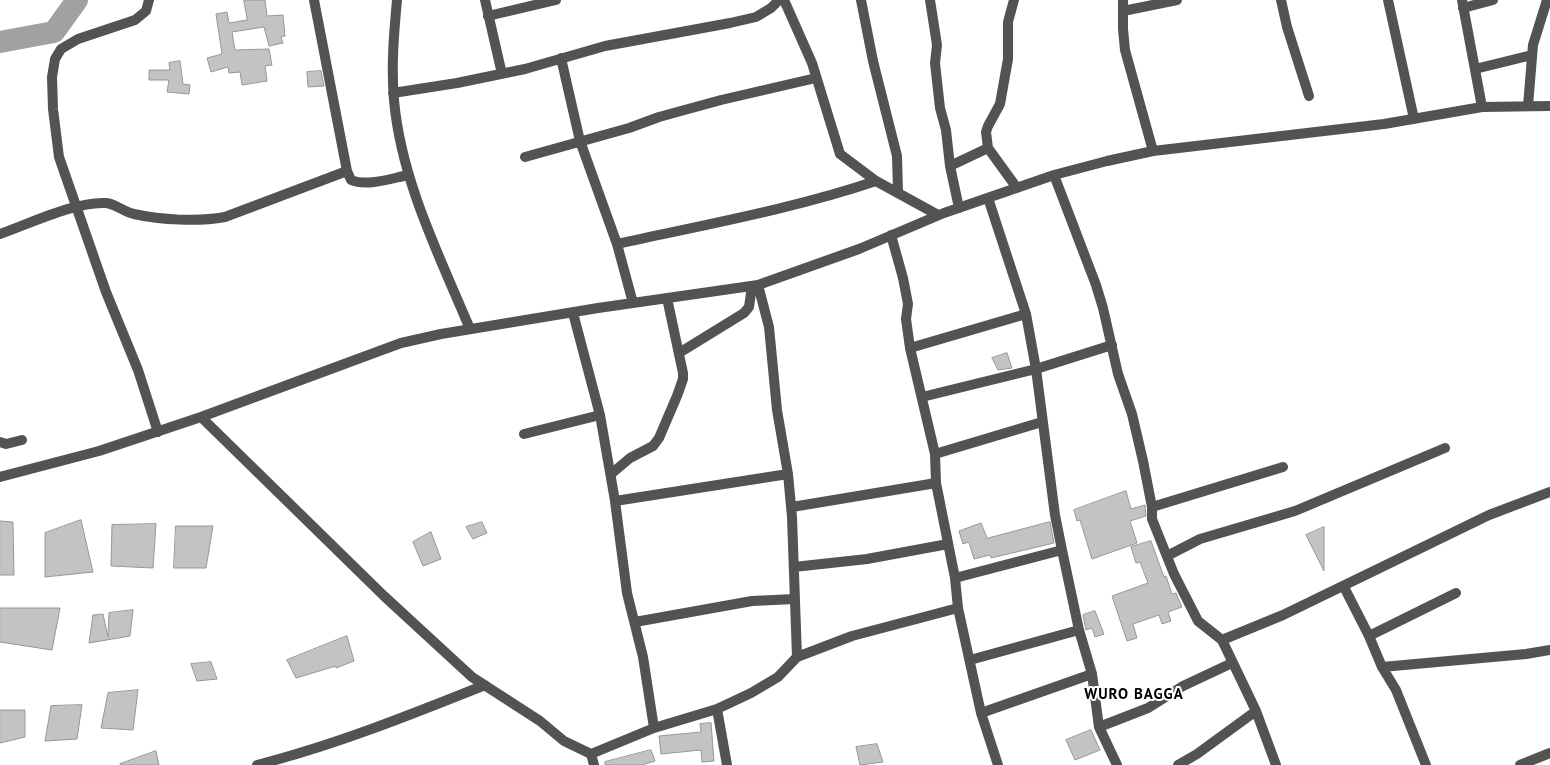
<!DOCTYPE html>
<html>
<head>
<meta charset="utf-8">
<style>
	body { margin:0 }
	canvas { display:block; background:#fff }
</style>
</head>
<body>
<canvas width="1550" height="765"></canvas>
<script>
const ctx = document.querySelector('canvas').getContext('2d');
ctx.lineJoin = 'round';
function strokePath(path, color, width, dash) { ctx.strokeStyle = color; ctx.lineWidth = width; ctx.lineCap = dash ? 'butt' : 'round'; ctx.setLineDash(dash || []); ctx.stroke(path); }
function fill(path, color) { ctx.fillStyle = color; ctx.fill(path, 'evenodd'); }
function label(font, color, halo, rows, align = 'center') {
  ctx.font = font + ' "PT Sans",sans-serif'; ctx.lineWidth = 4; ctx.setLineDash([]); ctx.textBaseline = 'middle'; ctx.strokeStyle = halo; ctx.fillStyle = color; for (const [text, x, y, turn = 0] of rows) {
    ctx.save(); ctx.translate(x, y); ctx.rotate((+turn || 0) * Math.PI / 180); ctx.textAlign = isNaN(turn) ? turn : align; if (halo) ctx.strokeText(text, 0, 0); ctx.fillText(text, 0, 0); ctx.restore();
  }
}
strokePath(new Path2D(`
	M0 42 54 32 77 0`), '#a1a1a1', 22);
const building = new Path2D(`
	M244 0H265L267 16 283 15 285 36 281 37 283 43 269 46 264 27 232 32 235 50 269 49 272 65 265 66 267 81 242 85 240 72 229 73 228 67 211 72 207 58 222 54 216 14 227 12 229 23 247 20Z
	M180 61 183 84 190 85 189 94 167 92 169 80H149V70H170L169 63Z
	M321 71 324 86 308 87 307 72Z
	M1007 353 1012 368 998 370 992 358Z
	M1126 491 1131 509 1145 505 1146 516 1130 521 1137 543 1092 559 1080 520 1077 521 1074 510Z
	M81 520 93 572 45 577V533Z
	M0 521 13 522 14 575H0Z
	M482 522 487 533 473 539 466 527Z
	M1050 522 1054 543 991 558 990 555 974 559 969 542 963 544 959 531 981 523 987 538Z
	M156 524 153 568 111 566 112 525Z
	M176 526H213L206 568H174Z
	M1324 527V571L1306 535Z
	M431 532 441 559 423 566 413 542Z
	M1151 541 1164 577 1166 576 1172 594 1176 593 1182 607 1168 612 1171 621 1162 624 1159 615 1133 624 1137 638 1127 641 1112 596 1148 583 1140 562 1136 563 1131 547Z
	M0 608H60L52 650 0 642Z
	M133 610 130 636 89 643 93 615 103 614 108 637 109 613Z
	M1095 611 1104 634 1095 637 1092 628 1086 630 1083 615Z
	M347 636 354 661 336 668V666L296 678 287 660Z
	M211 662 217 679 197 681 191 664Z
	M138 690 133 730 101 728 108 693Z
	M82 705 77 739 45 741 51 706Z
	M0 710H25V737L0 743Z
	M711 723 714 761 702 762 701 750 661 754 659 736 701 732 700 724Z
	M1091 730 1100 750 1075 760 1066 740Z
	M877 744 883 762 860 765 856 747Z
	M651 750 655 761 642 765H605V762Z
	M156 751 159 765H121L120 764Z`);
fill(building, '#c3c3c3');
strokePath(building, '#979797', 1);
strokePath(new Path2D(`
	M149 0 146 11 135 20 78 39 61 49 55 59 52 77 53 109 59 157 106 292 138 370 158 432
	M314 0 347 171 351 180C367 187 392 178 409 175
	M397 0C394 33 391 66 394 100 401 180 439 255 470 329
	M485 0 502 74
	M784 0 812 63 840 154 876 181 938 215
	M861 0 873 61 897 156 898 192
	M930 0 937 45 935 63 940 108 946 130 950 166 959 208
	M1014 0 1008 22V59L1000 104 988 126 986 132 988 148 1017 188
	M1123 0V29L1125 50 1153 151
	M1281 0 1287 27 1309 96
	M1388 0 1414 119
	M1462 0 1482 107
	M1463 8 1493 0
	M1123 11 1177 0
	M488 16 556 0
	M561 58 580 141 617 244 633 303
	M1475 69 1532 55
	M393 93 457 83 525 69 605 46 730 23 756 17 771 8 779 0
	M1528 106 1533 45 1547 0
	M525 157 629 128 659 117 721 100 816 78
	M950 166 988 148
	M1054 175 1096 285 1103 308 1118 374 1132 414 1143 461 1152 507V519L1174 574 1198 621 1222 640 1256 711 1276 765
	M988 198 1026 314 1036 369 1055 515 1062 550 1079 630 1092 674 1099 727 1117 765
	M0 234C29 224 76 201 106 203 116 204 124 212 134 214 161 220 198 222 225 217L347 171
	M891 235 903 278 908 304 906 319 910 348 935 454 936 483 955 578 958 608 981 713 998 765
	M617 244C703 225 793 209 876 181
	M758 285 769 327 777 410 788 474 792 517 797 657
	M573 313 600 415 615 501 627 593 643 657 654 728
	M910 348 1026 314
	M679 353 744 313 749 307 752 286
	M922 397 1036 369 1112 345
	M201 417 384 596 472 677 540 721 564 741 591 754 594 765
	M524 434 600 415
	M0 442 6 444 22 440
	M935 454 1042 422
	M611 474 630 458 653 446 659 438 677 396 683 379V373L667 298
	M0 477 99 451 201 417 401 343 441 334 598 308 758 285 859 249 944 213 1054 175 1107 161 1153 151 1384 124 1482 107 1550 106
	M615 501 788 474
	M792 507 936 483
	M1152 507 1283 467
	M1167 556 1200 539 1295 511 1445 448
	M794 567 867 559 948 544
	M955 578 1062 550
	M1344 587 1369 636 1382 667 1396 690 1426 765
	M635 622 752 601 795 599
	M1369 636 1456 593
	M1222 640 1283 615 1489 515 1550 492
	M970 660 1079 630
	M1382 667 1526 654 1550 650
	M717 709 727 765
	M981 713 1092 674
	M1099 727 1148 708 1183 686 1232 663
	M591 754 654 728 717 709 751 693 778 677 797 657 852 636 958 608
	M257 765C335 745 410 715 485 685
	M1178 765 1197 754 1256 711
	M1520 765 1550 753`), '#535353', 10);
ctx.letterSpacing = '1px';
label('bold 15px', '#000', '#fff', [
	["WURO BAGGA",1134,695]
]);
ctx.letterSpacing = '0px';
</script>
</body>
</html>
